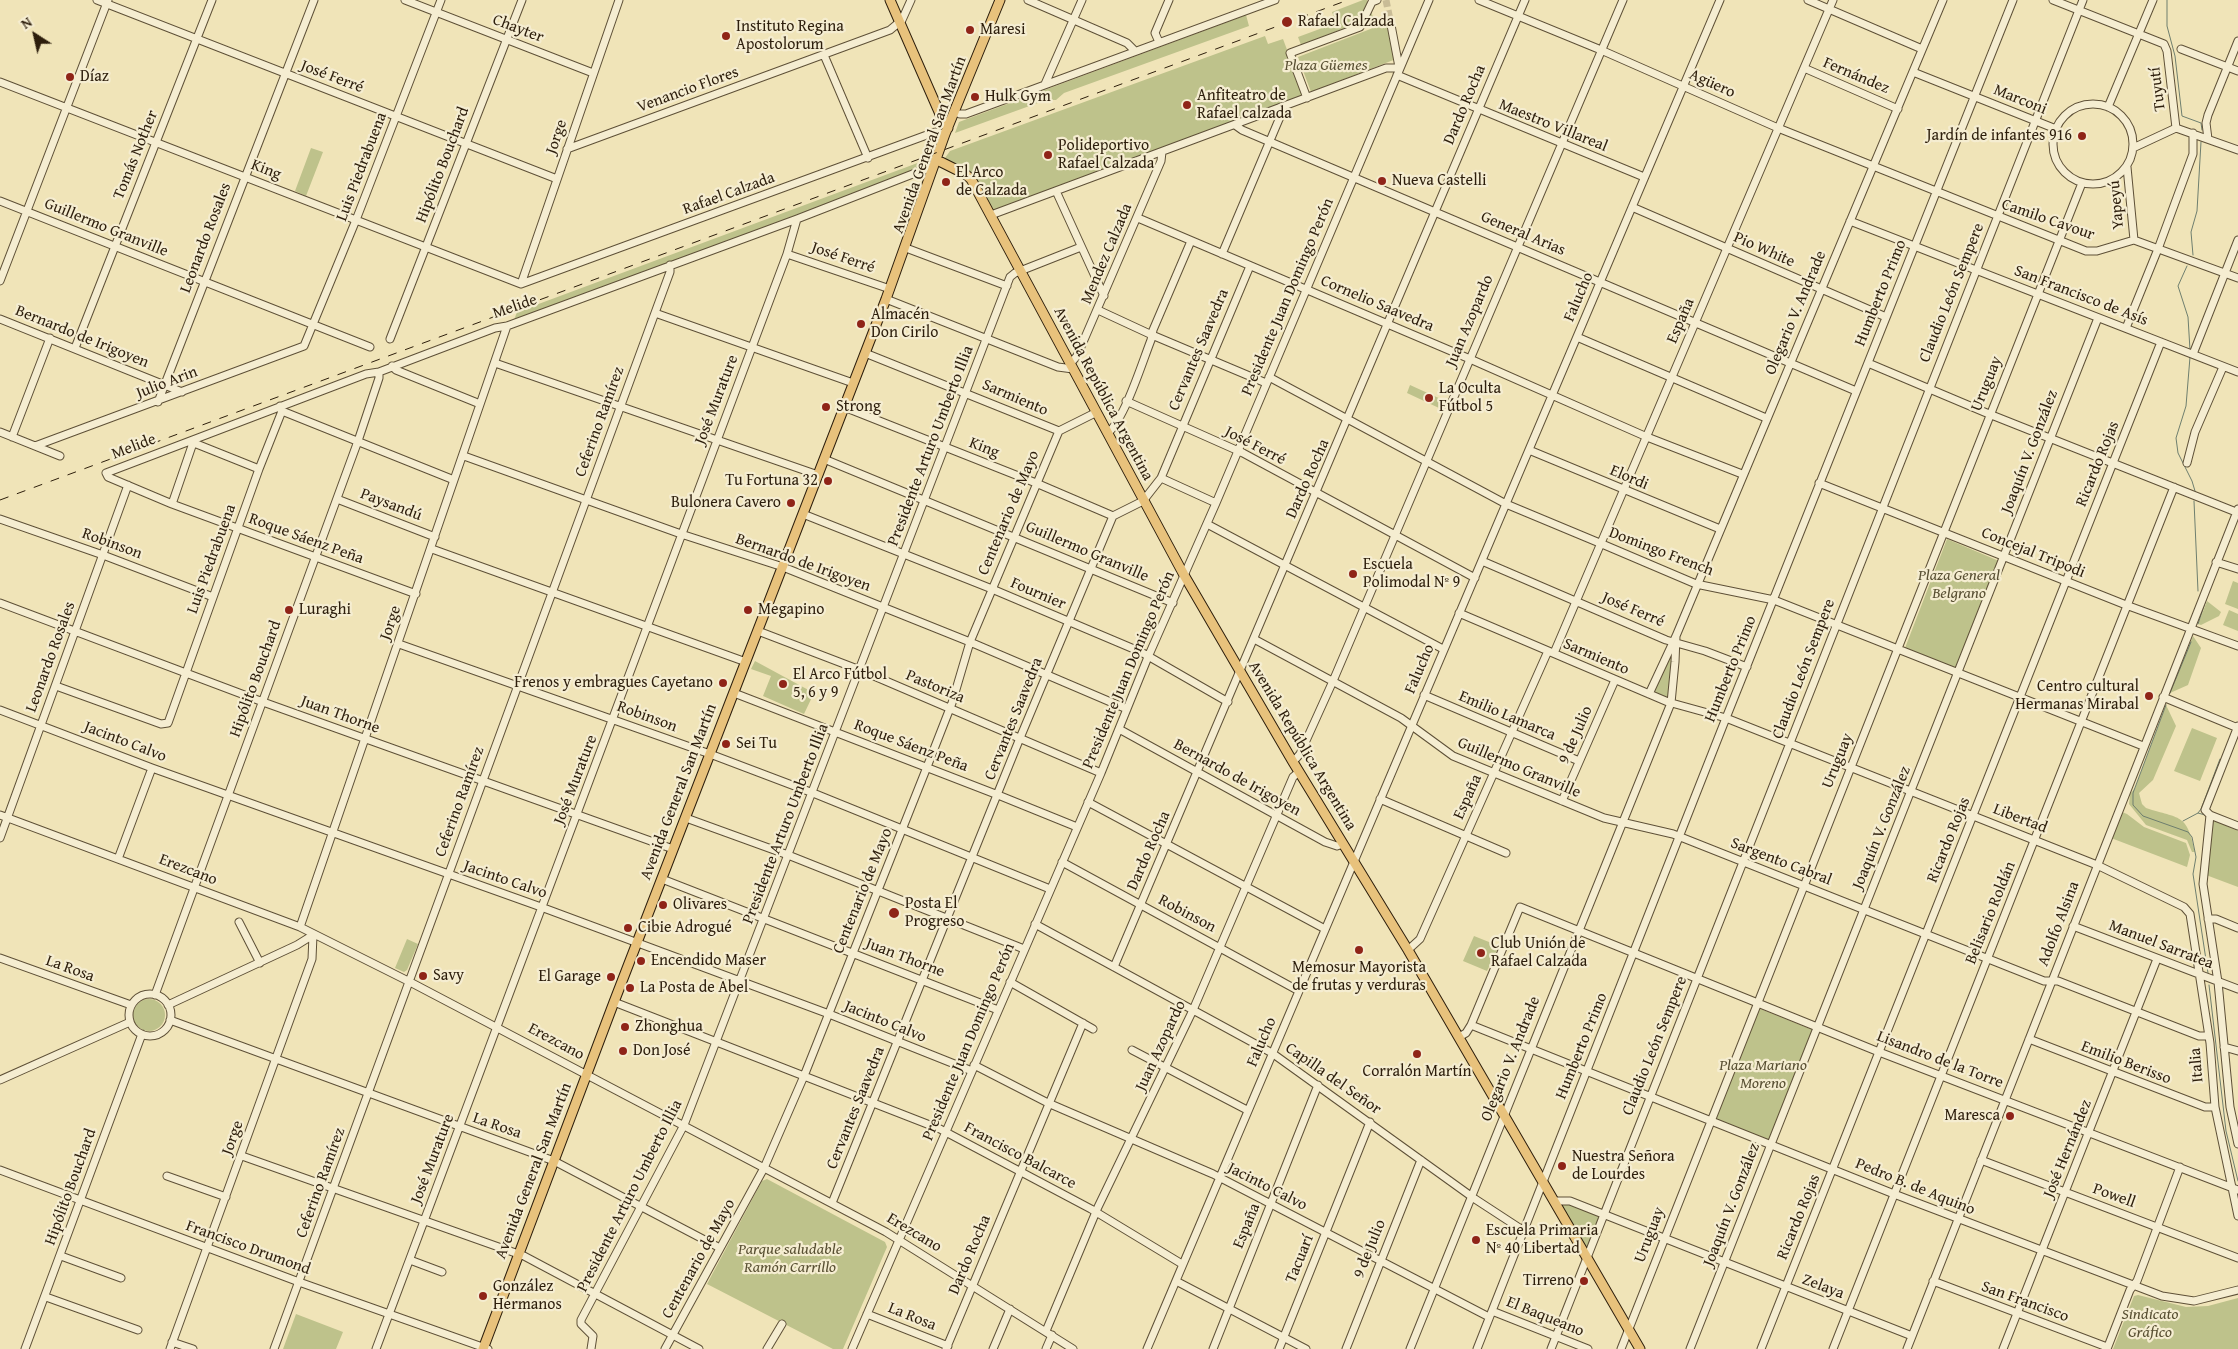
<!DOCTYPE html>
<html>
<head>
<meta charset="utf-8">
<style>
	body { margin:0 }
	#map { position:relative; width:2238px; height:1349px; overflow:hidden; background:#f0e4b8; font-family:"Gentium Book Plus",serif }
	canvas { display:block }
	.north { position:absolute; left:10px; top:10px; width:50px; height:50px; -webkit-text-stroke:4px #f5edd1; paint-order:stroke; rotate:325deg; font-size:14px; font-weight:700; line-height:20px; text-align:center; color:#2d1e0c }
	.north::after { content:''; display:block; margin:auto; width:18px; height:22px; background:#2d1e0c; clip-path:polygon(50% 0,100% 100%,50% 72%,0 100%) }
</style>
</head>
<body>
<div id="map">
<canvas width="2238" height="1349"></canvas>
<div class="north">N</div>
</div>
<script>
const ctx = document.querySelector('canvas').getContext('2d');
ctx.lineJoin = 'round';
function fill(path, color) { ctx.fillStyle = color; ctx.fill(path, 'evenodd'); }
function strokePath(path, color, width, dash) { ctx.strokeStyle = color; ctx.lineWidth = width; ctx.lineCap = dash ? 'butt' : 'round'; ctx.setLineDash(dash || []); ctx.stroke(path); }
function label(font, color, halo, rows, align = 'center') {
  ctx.font = font + ' "Gentium Book Plus",serif'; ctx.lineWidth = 4.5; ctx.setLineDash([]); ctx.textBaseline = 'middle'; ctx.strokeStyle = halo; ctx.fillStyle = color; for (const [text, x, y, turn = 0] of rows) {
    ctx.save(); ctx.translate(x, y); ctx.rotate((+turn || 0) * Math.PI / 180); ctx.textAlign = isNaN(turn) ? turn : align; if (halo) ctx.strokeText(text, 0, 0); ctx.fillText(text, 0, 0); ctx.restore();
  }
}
fill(new Path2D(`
	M1363 0H1367L1373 17 1301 45 1298 37 1336 23 1332 12Z
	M1246 15 1249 26 1064 93 1056 100H1046L955 133 959 122Z
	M1386 23 1396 59 1311 92 1298 57Z
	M1265 36 1268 44 1283 39 1304 95 994 210 970 174 946 160 945 158 950 151Z
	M311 148 323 152 306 196 295 191Z
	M931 158 928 166 514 320 517 312Z
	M1410 385 1443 400 1439 408 1407 393Z
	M1947 539 1999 561 1955 669 1905 648Z
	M2233 581 2238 583V609L2225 604Z
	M2207 601 2221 612 2219 616 2201 625 2198 624Z
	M2229 610 2238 614V631L2223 625Z
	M2193 636 2201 648 2188 685 2170 693Z
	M1671 652 1670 697 1667 700 1652 693Z
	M755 661 814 693 804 714 763 696 771 676 751 669Z
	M2166 705 2176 726 2153 780 2139 793 2142 804 2146 808C2180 819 2187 813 2195 852H2192L2187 840 2146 825 2129 804 2130 794 2135 788Z
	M2192 728 2217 738 2200 781 2174 771Z
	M2122 812 2127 814 2144 827 2186 843 2190 855 2187 867 2111 838Z
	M2211 819 2238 831V887L2206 875Z
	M1474 936 1499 946 1487 971 1463 961Z
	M407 939 418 944 407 970 404 972 395 968Z
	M133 1015a16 16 0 1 1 32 0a16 16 0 1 1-32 0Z
	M1758 1008 1813 1030 1768 1142 1713 1120Z
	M767 1179 885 1242 887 1247 843 1349H833L707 1284 762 1181Z
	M1561 1200 1603 1214 1587 1256 1556 1201Z
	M2138 1295 2186 1307 2208 1306 2238 1298V1349H2113L2134 1296Z
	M296 1314 343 1332 336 1349H283Z`), '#bec28b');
strokePath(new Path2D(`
	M2167 0V26L2175 56 2182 116 2201 123 2202 130
	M2193 255 2191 232 2197 211 2201 142
	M2187 266 2178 286 2188 317 2190 350
	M2190 357 2186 406 2176 438 2178 453 2192 481 2195 491
	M2194 501 2198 591
	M2198 624 2206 600
	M2170 693 2191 642
	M2166 705 2133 793V805L2143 816 2188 832 2192 837 2196 857 2193 874 2208 973
	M2198 813 2201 809 2220 759
	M2183 821 2198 813 2205 815
	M2209 985 2226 1131 2238 1181`), '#6e7e6e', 1);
strokePath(new Path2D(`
	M1386 0 1391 25`), '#c9bc96', 7, [7, 3.5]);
const minor = new Path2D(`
	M97 0 557 179
	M405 0 593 73
	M1028 0 1127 43 1135 51
	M1479 0 1601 50 1778 128 2086 251H2097L2134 240 2238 278
	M1808 0 1922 49
	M2053 0 2164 44 2167 51 2176 128
	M1391 25 1399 67
	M1159 42 1155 33 1169 0
	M2181 49 2238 71
	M824 55 868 158
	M1804 68 1898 109
	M1913 72 2056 129
	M1397 75 1644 177
	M0 82 521 284 935 132 945 134
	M1045 84 1082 0
	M1307 98 1290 53 1360 27 1372 2 1377 0
	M2053 144a40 40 0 1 1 80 0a40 40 0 1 1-80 0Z
	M2108 107 2153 0
	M960 114H966L1275 0
	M1235 125 1242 130 1856 391
	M2208 139 2206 123 2208 115 2238 41
	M2133 148 2176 128 2238 150
	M567 149 890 30 902 20 911 0
	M2127 167 2134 240
	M1056 191 1104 296
	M0 201 370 347
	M1632 207 1886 317
	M991 215 1386 68H1399
	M1138 218 1470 359 1647 437 1742 474
	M1850 221 2238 372
	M906 248 1007 286
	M787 254 890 289
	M1222 254 1280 117 1279 109
	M0 281 108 0
	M521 284 619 0
	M886 299 1058 367 1073 369
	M1098 310 1152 335 1266 383
	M655 313 853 383
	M0 319 182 392
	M2126 328 2158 249 2193 154V133
	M1577 337 1766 418
	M390 339 522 0
	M75 348 212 0
	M865 353 1059 431 1097 412
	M2193 354 2238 240
	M495 363 818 475
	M1868 363 1989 414 2236 512
	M1070 364 1077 356 1161 161 1162 152
	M392 366 396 370 480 404
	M1269 377 1506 504 1602 544 1696 584 1774 600 2143 746
	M1126 401 1243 453 1475 578
	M158 402 314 0
	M844 407 1036 483 1113 516
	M282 411 454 480
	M0 432 60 456
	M1108 433C1125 418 1142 363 1151 340L1153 330 1191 241
	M12 437 50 338
	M194 443 259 469
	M35 446 304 346 356 220 441 0
	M1529 450 1720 529
	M464 456 681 534 783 567 970 642 1127 709
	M824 459 1173 603
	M2187 463 2195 432 2223 367
	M1161 478 1216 503
	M1819 483 2126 605 2238 646
	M337 499 435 537
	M172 504 194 440
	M803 514 992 589 1141 652 1228 702
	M0 519 103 555 213 597
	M1207 524 1443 649
	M432 549 746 662
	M1482 561 1666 640 1705 651 1747 667
	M2216 562 2238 569
	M416 594 172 504 108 477 106 473 366 374 379 372 495 328 507 326 797 219 923 170 933 168
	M0 603 263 702 673 849
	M1459 613 1668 702 1726 718 2097 865 2184 907 2190 914 2210 1043 2215 1107 2238 1216
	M758 631 860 670 1101 773
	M1254 639 1401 718 1453 756 1604 818 1673 834 2044 981H2058L2199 1036H2208
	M399 644 710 754 813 793 1050 889
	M1554 653 1833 0
	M56 686 161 724 168 723 259 469 282 411 280 406
	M734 693 998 795 1077 827
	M1649 694 1676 636 1943 0
	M1424 695 1579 761
	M2163 697 2238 728
	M0 710 152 768 541 907 829 1014 972 1071
	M2238 726 2205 810 2210 815 2238 826
	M1119 729 1325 842 1337 846 1343 844
	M1293 762 1300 754 1333 681 1623 0
	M1380 799 1506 853
	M1562 801 1615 680
	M1088 802 1325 929
	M0 815 300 927 410 982 886 1232 1073 1349
	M2210 815 2203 884 2218 982 2230 1107 2238 1144
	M686 818 788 855 1024 949
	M0 838 128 485
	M118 859 152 768
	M1062 862 1299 991
	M662 879 998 1010
	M2208 919H2216L2238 928
	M239 922 260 963
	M1035 924 1272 1053 1475 1199 1524 1231
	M2073 926 2238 989
	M300 927 507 326
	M1408 950 1420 939 1548 651
	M0 958 131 1005
	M1114 967 1525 0
	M1010 982 1093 1029
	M129 1015a21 21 0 1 1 42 0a21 21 0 1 1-42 0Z
	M155 995 358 441 379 378V372
	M614 1002 940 1129 1091 1209 1182 1264
	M168 1005 297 945 313 935
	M170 1020 554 1161 720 1248
	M1471 1025 1894 1194 2162 1296 2194 1301 2238 1290
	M1459 1037 1466 1033 1471 1025 1520 907 1879 1052 2238 1190
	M2029 1039 2205 1107H2215
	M2224 1047 2238 1051
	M1132 1050 1247 1110
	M974 1065 1048 1103 1213 1174 1489 1317
	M0 1080 130 1022
	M242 1156 524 1256 699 1349
	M1981 1160 2238 1258
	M0 1170 299 1282 488 1349
	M167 1176 226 1197
	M1556 1201H1570L1912 1336
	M832 1203 1020 738 1113 516 1143 501 1161 478 1250 266
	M61 1256 121 1278
	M410 1260 442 1272
	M1176 1281 1306 1349
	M1933 1281 2107 1347
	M46 1297 138 1330
	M1492 1311 1588 1349
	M867 1314 948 1346
	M1046 1331 1098 1207 1193 1010 1293 777 1299 772
	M172 1342 193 1349
	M25 1349 142 1034
	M170 1349 312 959 313 935
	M274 1349 670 272V265
	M376 1349 787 254 797 219
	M591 1349 593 1336 581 1324V1320L684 1125 1010 277 1015 273 1081 247
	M665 1349 764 1168 804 1076 927 767 952 703 970 642 1059 431
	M767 1349 782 1324
	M852 1349 1101 773 1148 657 1216 503 1429 0
	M946 1349 1083 1023
	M993 1349 1010 1309
	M1046 1349 1052 1335
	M1147 1349 1720 0
	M1213 1349 1318 1085
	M1279 1349 1370 1122
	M1346 1349 1421 1160
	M1410 1349 1671 703 1675 662 1676 636
	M1477 1349 1726 718 2013 0
	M1551 1349 2083 0
	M1621 1349 2082 183
	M1690 1349 2098 318
	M1761 1349 2161 342
	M1833 1349 2174 487
	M1907 1349 2238 509
	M2003 1349 2157 959
	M2107 1349 2130 1290 2137 1281 2180 1167`);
const major = new Path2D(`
	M890 0 943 121 948 128
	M941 162 965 174 971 179 1184 575 1293 762 1408 950 1640 1349
	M483 1349 614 1002 886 299 945 134 1000 0`);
strokePath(minor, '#5e5037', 9);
strokePath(major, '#2d1e0c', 11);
strokePath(minor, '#f5edd1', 7);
strokePath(major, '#e8c27c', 9);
strokePath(new Path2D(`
	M0 500 1348 0`), '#2d1e0c', 1, [9, 9]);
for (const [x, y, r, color] of [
	[1287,22,6,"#8f2418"],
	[970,30,5,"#8f2418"],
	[726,36,5,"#8f2418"],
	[70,77,5,"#8f2418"],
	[975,97,5,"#8f2418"],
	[1187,105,5,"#8f2418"],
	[2082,136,5,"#8f2418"],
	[1048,155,5,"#8f2418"],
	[1382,181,5,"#8f2418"],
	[946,182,5,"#8f2418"],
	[861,324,5,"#8f2418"],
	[1429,398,5,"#8f2418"],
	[826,407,5,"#8f2418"],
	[828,481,5,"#8f2418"],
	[791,503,5,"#8f2418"],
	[1353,574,5,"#8f2418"],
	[289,610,5,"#8f2418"],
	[748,610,5,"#8f2418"],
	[723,683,5,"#8f2418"],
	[783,684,5,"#8f2418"],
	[2149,696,5,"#8f2418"],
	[726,744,5,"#8f2418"],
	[663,905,5,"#8f2418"],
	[894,913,6,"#8f2418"],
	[628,928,5,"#8f2418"],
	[1359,950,5,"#8f2418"],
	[1481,953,5,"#8f2418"],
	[641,961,5,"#8f2418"],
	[423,976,5,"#8f2418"],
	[611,977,5,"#8f2418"],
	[630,988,5,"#8f2418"],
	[625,1027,5,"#8f2418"],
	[623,1051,5,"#8f2418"],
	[1417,1054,5,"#8f2418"],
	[2010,1116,5,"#8f2418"],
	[1562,1166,5,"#8f2418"],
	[1476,1240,5,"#8f2418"],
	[1584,1281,5,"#8f2418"],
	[483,1296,5,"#8f2418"]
]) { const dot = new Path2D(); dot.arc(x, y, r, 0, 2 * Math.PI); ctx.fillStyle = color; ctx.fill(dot); strokePath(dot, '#f5edd1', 2); }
label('16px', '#2d1e0c', '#f5edd1', [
	["Rafael Calzada",1298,22],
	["Instituto Regina",736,27],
	["Apostolorum",736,45],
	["Maresi",980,30],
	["Díaz",80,77],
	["Anfiteatro de",1197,96],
	["Rafael calzada",1197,114],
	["Hulk Gym",985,97],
	["Jardín de infantes 916",2072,136,"right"],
	["Polideportivo",1058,146],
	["Rafael Calzada",1058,164],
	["El Arco",956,173],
	["de Calzada",956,191],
	["Nueva Castelli",1392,181],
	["Almacén",871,315],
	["Don Cirilo",871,333],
	["La Oculta",1439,389],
	["Fútbol 5",1439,407],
	["Strong",836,407],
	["Tu Fortuna 32",818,481,"right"],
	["Bulonera Cavero",781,503,"right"],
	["Escuela",1363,565],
	["Polimodal Nº 9",1363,583],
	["Luraghi",299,610],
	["Megapino",758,610],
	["El Arco Fútbol",793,675],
	["5, 6 y 9",793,693],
	["Frenos y embragues Cayetano",713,683,"right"],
	["Centro cultural",2139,687,"right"],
	["Hermanas Mirabal",2139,705,"right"],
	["Sei Tu",736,744],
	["Posta El",905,904],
	["Progreso",905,922],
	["Olivares",673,905],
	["Cibie Adrogué",638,928],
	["Club Unión de",1491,944],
	["Rafael Calzada",1491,962],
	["Encendido Maser",651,961],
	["Memosur Mayorista",1359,968,"center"],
	["de frutas y verduras",1359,986,"center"],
	["Savy",433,976],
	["El Garage",601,977,"right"],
	["La Posta de Abel",640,988],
	["Zhonghua",635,1027],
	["Don José",633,1051],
	["Corralón Martín",1417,1072,"center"],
	["Maresca",2000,1116,"right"],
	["Nuestra Señora",1572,1157],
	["de Lourdes",1572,1175],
	["Escuela Primaria",1486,1231],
	["Nº 40 Libertad",1486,1249],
	["Tirreno",1574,1281,"right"],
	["González",493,1287],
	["Hermanos",493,1305]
], 'left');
label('16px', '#2d1e0c', '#f5edd1', [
	["Chayter",518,29,21],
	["Fernández",1856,76,23],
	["José Ferré",332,77,21],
	["Agüero",1712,84,24],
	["Tuyutí",2158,89,-97],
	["Venancio Flores",688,90,-20],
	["Marconi",2020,100,22],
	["Dardo Rocha",1465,105,-67],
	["Maestro Villareal",1553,126,22],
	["Jorge",557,137,-71],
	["Avenida General San Martín",930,145,-70],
	["Tomás Nother",136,155,-68],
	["Hipólito Bouchard",443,165,-69],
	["Luis Piedrabuena",362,167,-69],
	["King",266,170,21],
	["Rafael Calzada",729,194,-20],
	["Yapeyú",2117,205,-95],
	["Camilo Cavour",2048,220,19],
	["Guillermo Granville",106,228,22],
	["General Arias",1523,234,23],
	["Leonardo Rosales",206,238,-69],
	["Pio White",1764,250,24],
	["Mendez Calzada",1107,254,-67],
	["José Ferré",843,258,19],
	["Humberto Primo",1881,293,-68],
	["Claudio León Sempere",1952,293,-68],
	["San Francisco de Asís",2081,296,21],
	["Presidente Juan Domingo Perón",1288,297,-67],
	["Falucho",1579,297,-67],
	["Cornelio Saavedra",1377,304,23],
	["Melide",515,307,-19],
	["Olegario V. Andrade",1796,313,-67],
	["Juan Azopardo",1470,321,-67],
	["España",1681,321,-67],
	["Bernardo de Irigoyen",82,337,22],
	["Cervantes Saavedra",1199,350,-67],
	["Julio Arin",167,383,-21],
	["Uruguay",1987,384,-68],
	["Avenida República Argentina",1103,394,62],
	["Sarmiento",1015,398,23],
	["José Murature",717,400,-69],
	["Ceferino Ramírez",600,422,-70],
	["Presidente Arturo Umberto Illia",931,446,-69],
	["José Ferré",1255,446,27],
	["Melide",134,447,-21],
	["King",984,448,21],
	["Joaquín V. González",2030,452,-69],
	["Ricardo Rojas",2098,464,-68],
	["Elordi",1629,478,23],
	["Dardo Rocha",1308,479,-66],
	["Paysandú",391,505,21],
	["Centenario de Mayo",1009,513,-67],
	["Roque Sáenz Peña",306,539,20],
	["Robinson",112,544,20],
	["Guillermo Granville",1087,552,23],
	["Domingo French",1661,552,21],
	["Concejal Tripodi",2033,553,22],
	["Luis Piedrabuena",212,559,-70],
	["Bernardo de Irigoyen",803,563,20],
	["Fournier",1038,594,23],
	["José Ferré",1633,610,23],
	["Jorge",391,623,-71],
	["Leonardo Rosales",51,657,-70],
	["Sarmiento",1596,657,23],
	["Falucho",1420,669,-67],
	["Humberto Primo",1731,669,-68],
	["Claudio León Sempere",1804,669,-69],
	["Presidente Juan Domingo Perón",1129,670,-67],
	["Hipólito Bouchard",256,679,-70],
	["Pastoriza",935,687,23],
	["Juan Thorne",340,715,20],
	["Emilio Lamarca",1507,716,23],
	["Robinson",647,717,20],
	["Cervantes Saavedra",1014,719,-68],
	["9 de Julio",1576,735,-66],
	["Jacinto Calvo",125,742,21],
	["Roque Sáenz Peña",911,746,21],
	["Avenida República Argentina",1302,746,59],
	["Uruguay",1838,761,-68],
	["Guillermo Granville",1519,768,23],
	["Bernardo de Irigoyen",1237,778,29],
	["José Murature",576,780,-69],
	["Avenida General San Martín",679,792,-69],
	["España",1468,797,-66],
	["Ceferino Ramírez",460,802,-70],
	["Libertad",2020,819,21],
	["Presidente Arturo Umberto Illia",786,824,-69],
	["Joaquín V. González",1882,828,-68],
	["Ricardo Rojas",1949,840,-68],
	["Dardo Rocha",1149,851,-66],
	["Sargento Cabral",1781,862,21],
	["Erezcano",188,870,21],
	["Jacinto Calvo",505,880,19],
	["Centenario de Mayo",863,891,-68],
	["Belisario Roldán",1991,913,-68],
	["Robinson",1187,914,28],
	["Adolfo Alsina",2059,924,-69],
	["Manuel Sarratea",2161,945,21],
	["Juan Thorne",905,958,21],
	["La Rosa",70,969,20],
	["Jacinto Calvo",885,1022,22],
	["Erezcano",556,1042,28],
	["Presidente Juan Domingo Perón",969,1042,-67],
	["Falucho",1262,1042,-67],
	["Juan Azopardo",1161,1046,-65],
	["Humberto Primo",1582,1046,-68],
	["Claudio León Sempere",1655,1046,-68],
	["Olegario V. Andrade",1511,1059,-68],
	["Lisandro de la Torre",1940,1060,21],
	["Emilio Berisso",2126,1063,21],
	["Italia",2197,1065,-95],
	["Capilla del Señor",1333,1079,35],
	["Cervantes Saavedra",856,1108,-68],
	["La Rosa",497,1126,19],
	["Jorge",233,1138,-70],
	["José Hernández",2068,1149,-68],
	["Francisco Balcarce",1020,1156,28],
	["José Murature",433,1159,-69],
	["Avenida General San Martín",534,1171,-69],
	["Ceferino Ramírez",321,1183,-70],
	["Hipólito Bouchard",71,1187,-70],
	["Jacinto Calvo",1267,1187,27],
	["Pedro B. de Aquino",1915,1187,22],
	["Presidente Arturo Umberto Illia",630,1196,-63],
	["Powell",2114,1196,20],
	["Joaquín V. González",1732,1205,-69],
	["Ricardo Rojas",1799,1217,-68],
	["España",1247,1226,-68],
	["Erezcano",914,1233,31],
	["Uruguay",1650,1235,-69],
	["Francisco Drumond",248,1248,20],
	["9 de Julio",1370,1249,-68],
	["Dardo Rocha",970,1255,-67],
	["Centenario de Mayo",699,1259,-61],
	["Tacuarí",1300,1259,-68],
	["Zelaya",1823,1287,21],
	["San Francisco",2025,1302,20],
	["La Rosa",912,1317,22],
	["El Baqueano",1545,1317,22]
]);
label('italic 16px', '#584f32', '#f5edd1', [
	["Plaza Güemes",1326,66],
	["Plaza General",1959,576],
	["Belgrano",1959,594],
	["Plaza Mariano",1763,1066],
	["Moreno",1763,1084],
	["Parque saludable",790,1250],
	["Ramón Carrillo",790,1268],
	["Sindicato",2150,1315],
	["Gráfico",2150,1333]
]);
</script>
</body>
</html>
